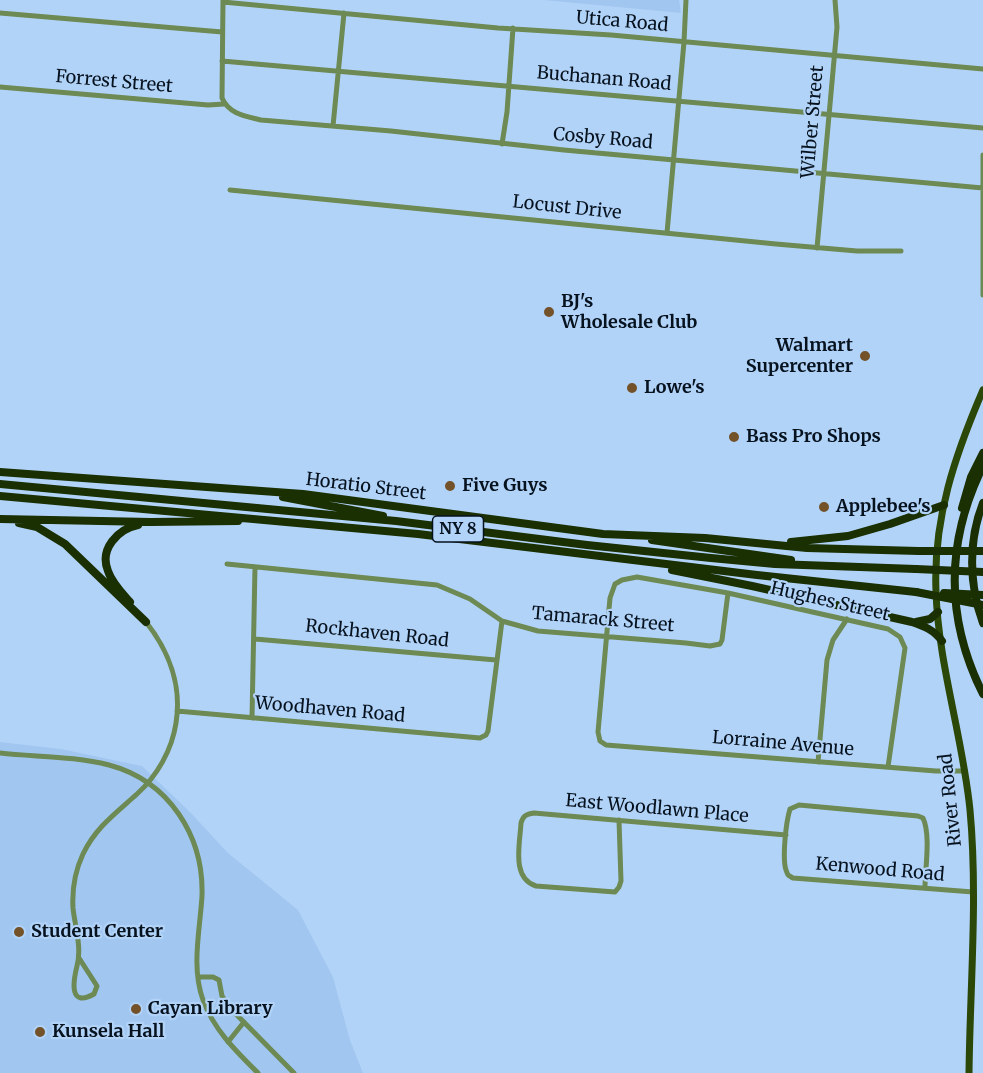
<!DOCTYPE html>
<html>
<head>
<meta charset="utf-8">
<style>
	body { margin:0 }
	canvas { display:block; background:#b2d3f8 }
</style>
</head>
<body>
<canvas width="983" height="1073"></canvas>
<script>
const ctx = document.querySelector('canvas').getContext('2d');
ctx.lineJoin = 'round';
function fill(path, color) { ctx.fillStyle = color; ctx.fill(path, 'evenodd'); }
function strokePath(path, color, width, dash) { ctx.strokeStyle = color; ctx.lineWidth = width; ctx.lineCap = dash ? 'butt' : 'round'; ctx.setLineDash(dash || []); ctx.stroke(path); }
function label(font, color, halo, rows, align = 'center') {
  ctx.font = font + ' Merriweather,serif'; ctx.lineWidth = 4.5; ctx.setLineDash([]); ctx.textBaseline = 'middle'; ctx.strokeStyle = halo; ctx.fillStyle = color; for (const [text, x, y, turn = 0] of rows) {
    ctx.save(); ctx.translate(x, y); ctx.rotate((+turn || 0) * Math.PI / 180); ctx.textAlign = isNaN(turn) ? turn : align; if (halo) ctx.strokeText(text, 0, 0); ctx.fillText(text, 0, 0); ctx.restore();
  }
}
fill(new Path2D(`
	M543 0H679L681 13Z
	M0 742 61 749 142 766 191 813 228 853 298 910 333 977 350 1040 363 1073H0Z`), '#a1c7f1');
strokePath(new Path2D(`
	M223 0 222 98C229 114 245 116 261 120L391 131 564 150 983 188
	M223 2 498 28 611 35 983 69
	M0 13 222 32
	M222 61 983 128
	M0 87 208 105 224 104
	M333 126 344 13
	M502 144 507 112 513 28
	M230 190 776 244 857 251H901
	M667 233 684 42 686 0
	M817 248 837 27 835 0
	M983 295V155
	M227 564 437 585 470 599 502 621 538 631 686 643 710 646 720 644 722 640 728 593
	M255 639 496 660
	M177 711 480 738 486 735 488 731 502 621
	M252 718 255 567
	M0 753C36 757 74 756 109 765 169 781 204 836 202 896 200 930 191 967 203 1000 214 1030 236 1051 258 1073
	M818 762 827 660 833 640 847 619
	M888 767 905 648 900 637 888 629 728 593 637 577 622 580 615 584 610 598 598 732 600 741 606 745 936 771H965
	M619 820 621 881 619 887 615 892 536 886C511 878 520 844 521 823 523 816 526 814 534 813L786 835
	M925 888C925 869 931 835 923 818L918 816 799 805 790 809C786 822 782 858 786 870 788 876 788 875 793 878L973 892
	M79 958 97 986 94 994C69 1008 73 982 77 966 82 947 75 927 73 908 72 890 75 871 83 854 96 827 116 813 137 794 157 776 172 750 176 723 182 686 169 651 146 622
	M198 977H213L219 980 222 996 230 1008 294 1073
	M228 1042 244 1022`), '#6d8954', 5);
strokePath(new Path2D(`
	M969 1073C970 986 978 897 970 810 963 738 938 663 936 591 933 519 955 455 983 390`), '#2b4808', 7);
strokePath(new Path2D(`
	M983 466C946 541 945 618 983 694
	M0 472 303 494 603 534 705 538 807 548 919 551
	M0 484 396 521 587 545 711 558 775 564 916 569
	M0 496 418 534 757 575 916 592
	M283 497 383 516
	M983 503C968 541 969 585 983 623
	M962 508 971 477 983 453
	M0 519 151 522 238 521
	M19 523 37 527 65 544 146 622
	M652 540 791 560
	M791 542 848 536 890 524 944 505
	M672 570 752 586 912 622C924 626 934 630 942 641
	M130 602C122 593 112 583 108 571 99 549 118 529 138 525
	M916 622 930 619 938 612`), '#1a2f02', 8);
strokePath(new Path2D(`
	M919 551H983
	M916 569 983 572
	M916 592 983 605
	M944 593 983 595`), '#1a2f02', 8);
for (const [x, y, r, color] of [
	[549,312,6,"#735229"],
	[865,356,6,"#735229"],
	[632,388,6,"#735229"],
	[734,437,6,"#735229"],
	[450,486,6,"#735229"],
	[824,507,6,"#735229"],
	[19,932,6,"#735229"],
	[136,1009,6,"#735229"],
	[40,1032,6,"#735229"]
]) { const dot = new Path2D(); dot.arc(x, y, r, 0, 2 * Math.PI); ctx.fillStyle = color; ctx.fill(dot); strokePath(dot, '#b2d3f8', 2); }
for (const [x, y, w] of [
	[458,529,51]
]) { const box = new Path2D(); box.roundRect(x - w / 2, y - 13, w, 26, 4.5); ctx.fillStyle = '#b2d3f8'; ctx.fill(box); strokePath(box, '#07121f', 1.5); }
label('bold 16px', '#07121f', null, [
	["NY 8",458,529]
]);
label('18px', '#07121f', '#b2d3f8', [
	["Utica Road",622,22,5],
	["Buchanan Road",604,79,5],
	["Forrest Street",114,82,5],
	["Wilber Street",813,122,-85],
	["Cosby Road",603,139,5],
	["Locust Drive",567,208,6],
	["Horatio Street",366,487,7],
	["Hughes Street",830,602,13],
	["Tamarack Street",603,620,5],
	["Rockhaven Road",377,634,6],
	["Woodhaven Road",330,710,5],
	["Lorraine Avenue",783,744,5],
	["River Road",951,800,-96],
	["East Woodlawn Place",657,809,5],
	["Kenwood Road",880,870,5]
]);
label('bold 18px', '#07121f', '#b2d3f8', [
	["BJ's",561,302],
	["Wholesale Club",561,323],
	["Walmart",853,346,"right"],
	["Supercenter",853,367,"right"],
	["Lowe's",644,388],
	["Bass Pro Shops",746,437],
	["Five Guys",462,486],
	["Applebee's",836,507],
	["Student Center",31,932],
	["Cayan Library",148,1009],
	["Kunsela Hall",52,1032]
], 'left');
</script>
</body>
</html>
